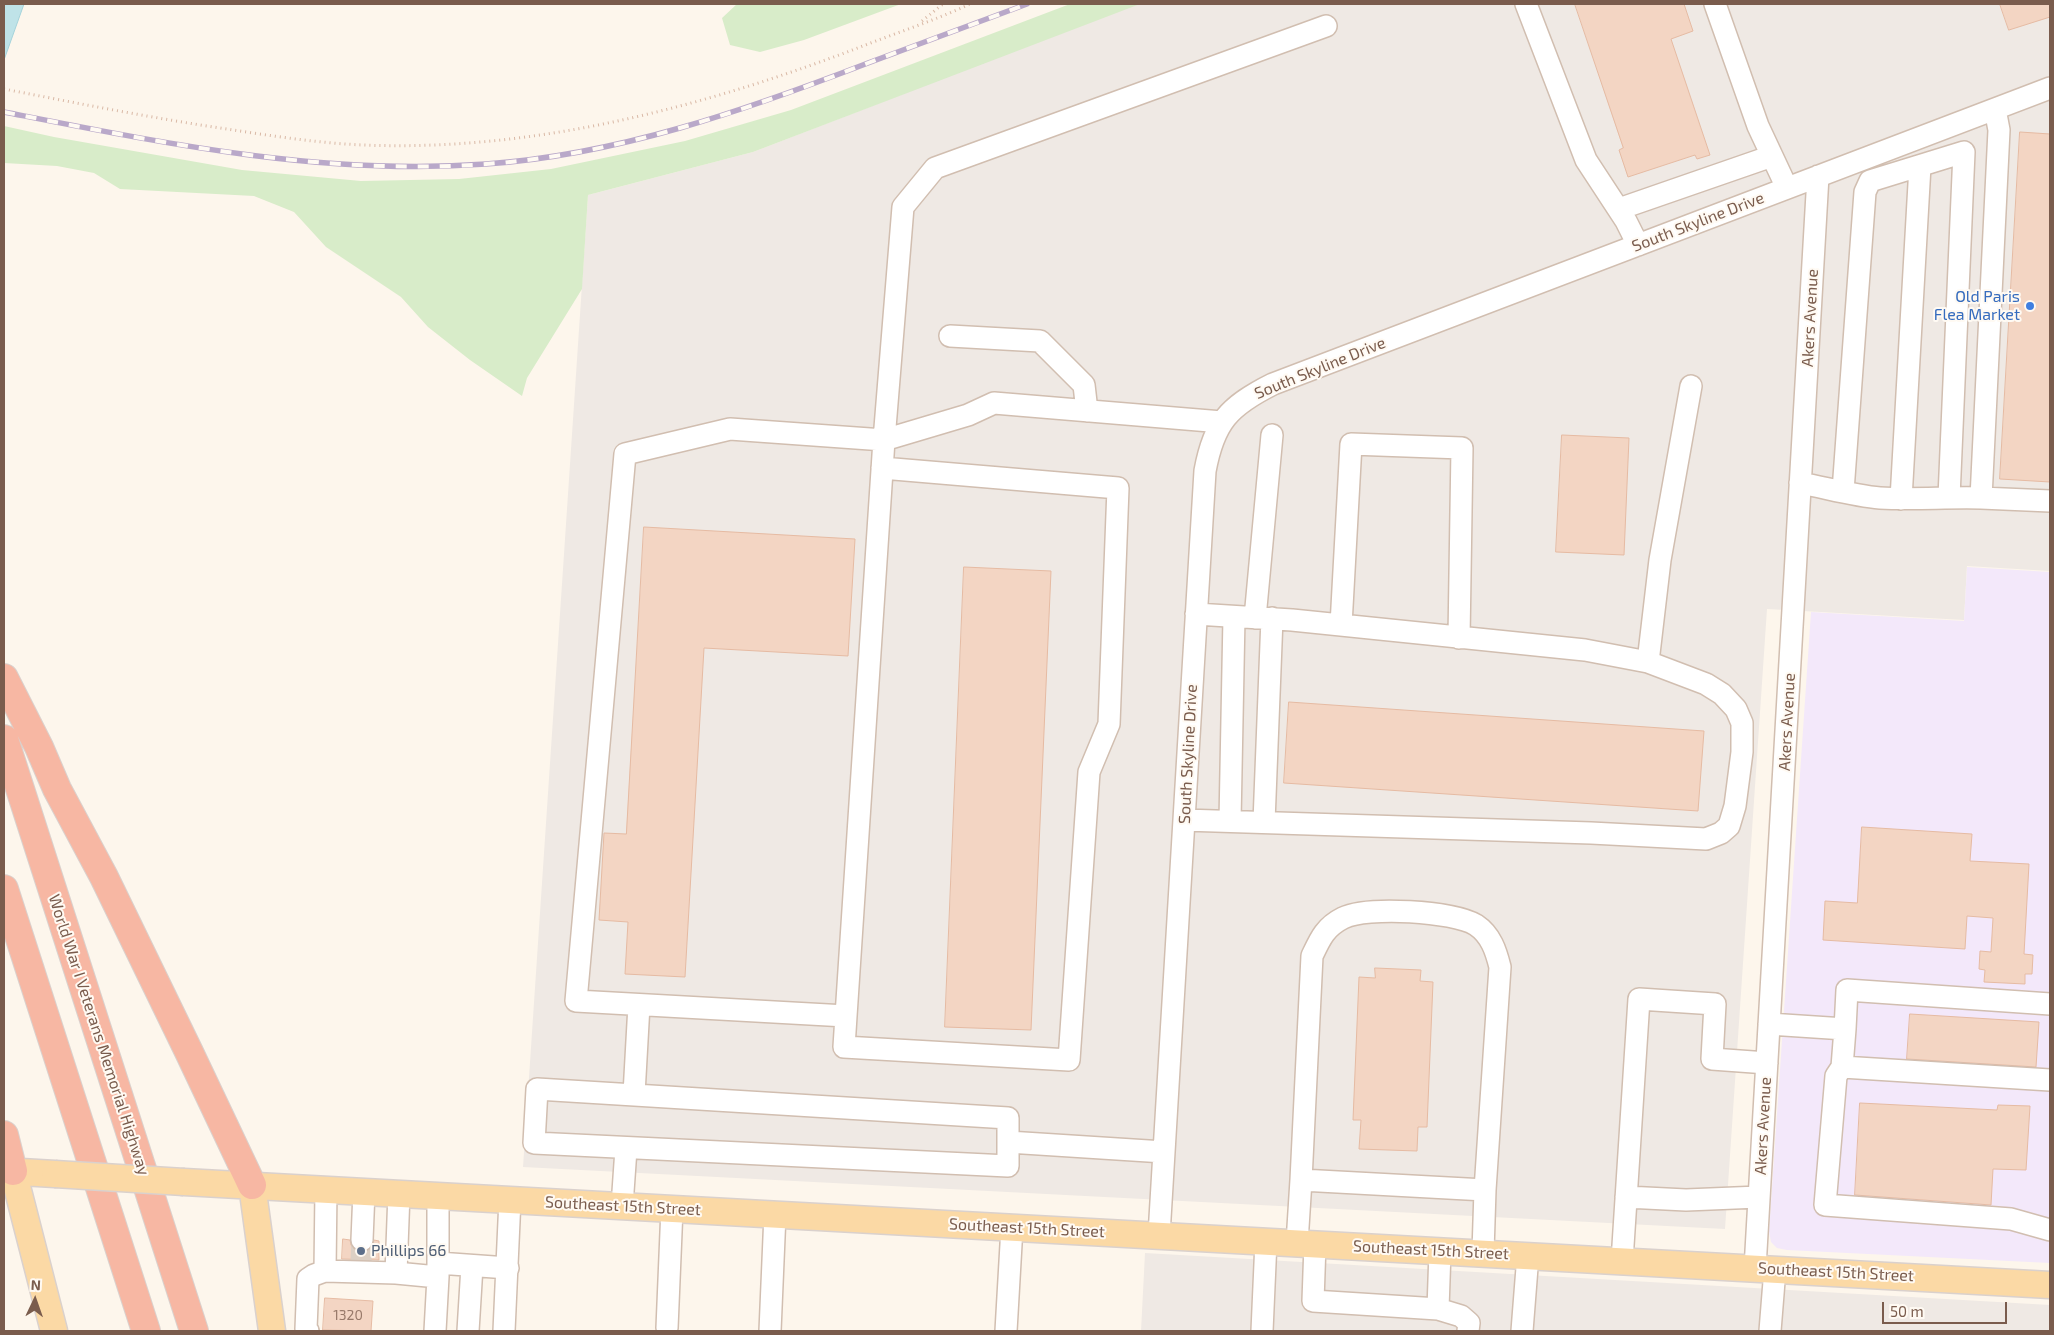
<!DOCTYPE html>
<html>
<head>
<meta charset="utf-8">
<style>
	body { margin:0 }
	#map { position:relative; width:2054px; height:1335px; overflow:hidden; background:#fdf6ec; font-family:"Exo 2",sans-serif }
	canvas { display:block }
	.frame { position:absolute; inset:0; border:5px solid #7a5c4d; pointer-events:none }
	.north { position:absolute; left:10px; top:1275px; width:50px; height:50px; -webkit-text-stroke:4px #fffaf3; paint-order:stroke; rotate:3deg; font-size:14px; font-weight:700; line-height:20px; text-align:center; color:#7a5c4d }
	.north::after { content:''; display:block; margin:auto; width:18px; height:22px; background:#7a5c4d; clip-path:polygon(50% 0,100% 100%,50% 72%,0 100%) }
	.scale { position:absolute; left:1882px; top:1302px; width:125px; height:22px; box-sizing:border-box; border:2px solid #7a5c4d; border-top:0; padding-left:6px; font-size:15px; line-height:18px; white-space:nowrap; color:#7a5c4d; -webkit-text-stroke:4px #fffaf3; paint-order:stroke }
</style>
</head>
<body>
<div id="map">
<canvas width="2054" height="1335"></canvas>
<div class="frame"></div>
<div class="north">N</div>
<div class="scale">50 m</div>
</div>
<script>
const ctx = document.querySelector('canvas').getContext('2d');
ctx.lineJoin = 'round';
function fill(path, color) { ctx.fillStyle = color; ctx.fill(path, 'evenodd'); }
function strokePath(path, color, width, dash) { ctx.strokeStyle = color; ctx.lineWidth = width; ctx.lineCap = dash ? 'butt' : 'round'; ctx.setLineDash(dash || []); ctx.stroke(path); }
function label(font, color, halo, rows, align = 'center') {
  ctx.font = font + ' "Exo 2",sans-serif'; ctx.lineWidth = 4; ctx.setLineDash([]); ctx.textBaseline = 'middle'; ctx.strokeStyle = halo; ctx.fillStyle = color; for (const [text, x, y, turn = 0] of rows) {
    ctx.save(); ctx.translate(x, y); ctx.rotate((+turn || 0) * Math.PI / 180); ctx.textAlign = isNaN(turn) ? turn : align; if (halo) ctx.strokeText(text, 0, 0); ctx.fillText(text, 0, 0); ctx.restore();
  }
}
fill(new Path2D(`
	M1136 4H2050V571L1967 566 1964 620 1767 609 1725 1229 523 1167 588 195 753 152Z
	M1145 1253 2050 1305V1331H1141Z`), '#efe9e4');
fill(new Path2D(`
	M1967 567 2050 572V1263L1787 1250 1777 1248 1771 1242 1769 1232 1811 612 1964 621Z`), '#f3e8fa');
fill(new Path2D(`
	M737 4H901L804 40 760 52 730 45 722 18Z
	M1070 4H1140L753 152 588 195 582 289 527 378 522 396 470 360 428 327 401 297 326 247 294 212 254 196 120 189 94 173 57 166 4 163V126L54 137 242 170 361 181 459 179 551 169 685 141 791 110Z`), '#d8ecc9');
const water = new Path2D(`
	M4 4H24L4 60Z`);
fill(water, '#bfe3e8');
strokePath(water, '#a5d3da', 1);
const building = new Path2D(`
	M1575 4H1684L1693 31 1671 39 1710 155 1697 159 1695 155 1628 177 1619 150 1623 148Z
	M2000 4H2050V17L2009 30Z
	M2020 132 2050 134V482L2000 479Z
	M1562 435 1629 438 1624 555 1556 552Z
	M644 527 855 539 848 656 704 648 685 977 625 974 628 922 599 920 604 833 626 834Z
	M964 567 1051 571 1031 1030 945 1027Z
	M1289 702 1704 731 1698 811 1284 783Z
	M1862 827 1972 834 1970 861 2029 864 2024 954 2033 955 2032 974H2025V984L1984 982 1985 970 1979 969 1980 951 1991 952 1993 918 1967 916 1965 949 1823 940 1825 901 1857 903Z
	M1375 968 1421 970 1420 981 1433 982 1427 1127H1418L1417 1151 1359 1149 1361 1120H1353L1359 977 1375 978Z
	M1910 1014 2039 1022 2036 1067 1907 1059Z
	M1860 1103 1997 1110 1998 1105 2030 1106 2026 1170 1993 1169 1991 1205 1855 1195Z
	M343 1239 350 1240 351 1245 355 1250 362 1252 372 1247 374 1240 379 1241V1260L342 1259Z
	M325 1298 373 1301 371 1331 323 1330Z`);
fill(building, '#f3d5c3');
strokePath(building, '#e6bba3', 1);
strokePath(new Path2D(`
	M361 1261 362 1240`), '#dcd0c4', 21, [21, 11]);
const minor = new Path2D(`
	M1526 4 1586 160 1626 221 1638 245
	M1715 4 1758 126 1787 188
	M1619 209 1772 156
	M950 336 1040 341 1084 385 1087 411
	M1222 422 994 403 968 415 884 440 903 207 935 168 1326 26
	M1800 483C1827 488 1854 496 1880 498 1914 500 1947 497 1981 498L1999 130 1995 109
	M1843 491 1865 192 1870 181 1964 152 1949 497
	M1981 498 2050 501
	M1901 499 1920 166
	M1255 618 1272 435
	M1341 625 1351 444 1462 448 1459 638
	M1648 662 1660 560 1691 386
	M1184 820 1591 833 1706 839 1721 833 1729 826 1735 806 1742 752V723L1736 709 1722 694 1706 684 1648 662 1585 650 1292 620 1196 614
	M1230 821 1234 617
	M1264 822 1272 618
	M846 1016 884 440 730 429 625 454C607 636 594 819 576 1001L846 1016 844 1047 1069 1060 1089 772 1109 724 1118 488 882 468
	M1769 1024 1845 1029 1842 1067 2050 1080
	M1845 1029 1847 990 2050 1004
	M1842 1067 1836 1076 1825 1205 2011 1219 2050 1230
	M537 1089 1008 1118V1166L534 1143Z
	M634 1094 639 1005
	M1008 1142 1164 1152
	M1301 1180 1312 956C1320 939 1325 927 1343 918 1367 906 1453 911 1476 925 1491 935 1496 951 1500 967L1485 1190
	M326 1189 325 1271 396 1273 399 1193
	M1626 1197 1686 1200 1759 1197
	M622 1206 626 1149
	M1159 1235 1205 471C1214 422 1229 406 1273 384L2050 88
	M362 1240 364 1191
	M1297 1243 1301 1180 1485 1190 1483 1252
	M1315 1244 1313 1301 1438 1309 1440 1251
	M1622 1261 1639 999 1715 1004 1712 1059 1767 1063
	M438 1263 508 1268
	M1755 1268 1818 176
	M396 1273 438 1277
	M1438 1309 1461 1316 1469 1323 1468 1331
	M667 1328 672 1208
	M308 1331 306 1329 308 1279 314 1275 325 1271
	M435 1331 438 1277V1195
	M468 1331 472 1266
	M504 1331 510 1199
	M770 1331 775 1214
	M1006 1331 1012 1227
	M1262 1331 1266 1241
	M1522 1331 1528 1255
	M1770 1331 1775 1269`);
const major = new Path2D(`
	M4 1171 55 1174
	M13 1171 54 1331
	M184 1182 2050 1285
	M252 1185 272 1331`);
const highway = new Path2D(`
	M4 678 39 747 57 789 104 877 189 1052 252 1185
	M4 739 194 1331
	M4 889 146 1331
	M4 1135 13 1171`);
strokePath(minor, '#d1beb0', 24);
strokePath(major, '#dad1cd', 29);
strokePath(highway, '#dad1cd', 30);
strokePath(new Path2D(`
	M922 21 943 4
	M4 89C76 103 147 117 220 128 267 135 315 143 363 145 536 152 708 106 868 44 902 31 938 19 970 4`), '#d9b8a5', 3, [1, 4]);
strokePath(minor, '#fff', 21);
strokePath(major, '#fbd9a5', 26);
strokePath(highway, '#f7b7a3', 28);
const rail = new Path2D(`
	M4 112C163 143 322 176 486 164 618 155 746 110 868 63 921 43 974 24 1027 4`);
strokePath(rail, '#b9a8c9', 5.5);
strokePath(rail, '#fffaf3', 4, [11]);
const majorBridge = new Path2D(`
	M55 1174 184 1182`);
strokePath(majorBridge, '#dad1cd', 29, []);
strokePath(majorBridge, '#fbd9a5', 26);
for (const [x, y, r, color] of [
	[2030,306,5,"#3f7fe0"],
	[361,1251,5,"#5c6f8a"]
]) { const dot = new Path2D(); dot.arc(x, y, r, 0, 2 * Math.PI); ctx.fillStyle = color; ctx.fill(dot); strokePath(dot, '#fffaf3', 2); }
label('14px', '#987a6a', null, [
	["1320",348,1315]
]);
label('16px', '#7a5c4d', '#fffaf3', [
	["South Skyline Drive",1698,222,-21],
	["Akers Avenue",1810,318,-87],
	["South Skyline Drive",1320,368,-22],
	["Akers Avenue",1787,722,-87],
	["South Skyline Drive",1188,754,-87],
	["World War I Veterans Memorial Highway",99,1035,72],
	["Akers Avenue",1763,1126,-87],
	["Southeast 15th Street",623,1206,3],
	["Southeast 15th Street",1027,1228,3],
	["Southeast 15th Street",1431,1250,3],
	["Southeast 15th Street",1836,1272,3]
]);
label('16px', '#366cbe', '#fffaf3', [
	["Old Paris",2020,297],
	["Flea Market",2020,315]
], 'right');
label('16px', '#4e5e75', '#fffaf3', [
	["Phillips 66",371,1251]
], 'left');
</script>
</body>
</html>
